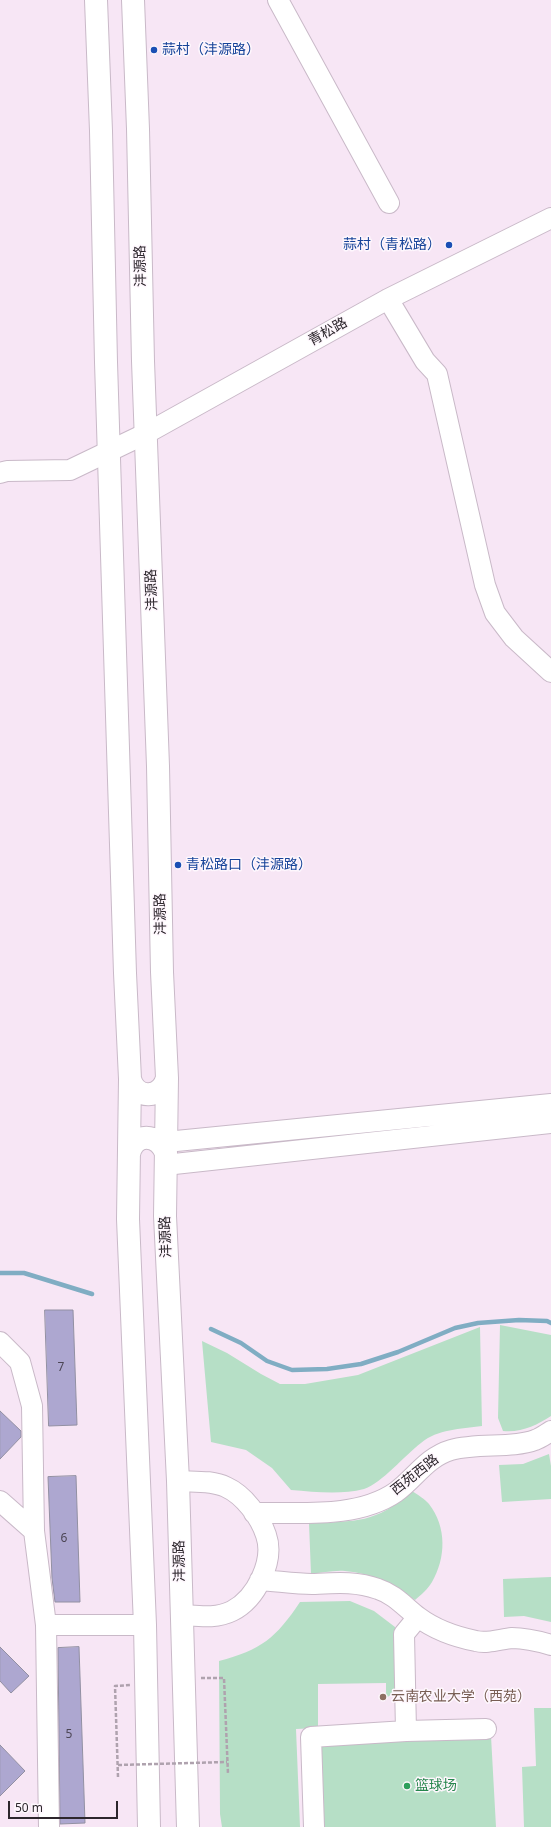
<!DOCTYPE html>
<html>
<head>
<meta charset="utf-8">
<style>
	body { margin:0 }
	#map { position:relative; width:551px; height:1827px; overflow:hidden; background:#f7e6f5; font-family:"Noto Sans",sans-serif }
	canvas { display:block }
	.scale { position:absolute; left:8px; top:1801px; width:110px; height:18px; box-sizing:border-box; border:2px solid #2c262c; border-top:0; padding-left:5px; font-size:12px; line-height:14px; white-space:nowrap; color:#2c262c; -webkit-text-stroke:3px #fef7fd; paint-order:stroke }
</style>
</head>
<body>
<div id="map">
<canvas width="551" height="1827"></canvas>
<div class="scale">50 m</div>
</div>
<script>
const ctx = document.querySelector('canvas').getContext('2d');
ctx.lineJoin = 'round';
function fill(path, color) { ctx.fillStyle = color; ctx.fill(path, 'evenodd'); }
function strokePath(path, color, width, dash) { ctx.strokeStyle = color; ctx.lineWidth = width; ctx.lineCap = dash ? 'butt' : 'round'; ctx.setLineDash(dash || []); ctx.stroke(path); }
function label(font, color, halo, rows, align = 'center') {
  ctx.font = font + ' "Noto Sans","Noto Sans SC",sans-serif'; ctx.lineWidth = 3; ctx.setLineDash([]); ctx.textBaseline = 'middle'; ctx.strokeStyle = halo; ctx.fillStyle = color; for (const [text, x, y, turn = 0] of rows) {
    ctx.save(); ctx.translate(x, y); ctx.rotate((+turn || 0) * Math.PI / 180); ctx.textAlign = isNaN(turn) ? turn : align; if (halo) ctx.strokeText(text, 0, 0); ctx.fillText(text, 0, 0); ctx.restore();
  }
}
fill(new Path2D(`
	M500 1325 551 1335V1416C537 1425 521 1433 503 1431L498 1418Z
	M480 1327 482 1426C460 1429 438 1429 421 1443 406 1454 381 1484 364 1489 341 1495 315 1492 291 1490L272 1468 246 1450 211 1442 202 1341 227 1353 261 1374 280 1384H305L358 1375Z
	M549 1454 551 1466V1499L502 1502 499 1465 523 1464Z
	M412 1491C418 1495 425 1499 429 1504 447 1527 446 1558 432 1582 428 1589 421 1595 415 1600 394 1585 372 1573 345 1571 334 1570 322 1573 311 1574L309 1523C357 1521 375 1524 412 1491Z
	M551 1577V1622L524 1616 504 1617 503 1579Z
	M350 1601 374 1611 395 1627 397 1685 395 1692 386 1698V1683L318 1684V1728L296 1729 300 1827H222L220 1814 219 1661C261 1650 276 1638 300 1602Z
	M534 1708H551V1827H524L522 1767 536 1766Z
	M491 1736 496 1827H323L319 1745Z`), '#b6dfc6');
strokePath(new Path2D(`
	M0 1273H24L92 1294
	M211 1329 241 1343 267 1361 292 1370 327 1369 361 1364 398 1352 455 1328 478 1323 519 1320 547 1321 551 1323`), '#80adc3', 4.5);
const building = new Path2D(`
	M45 1310H73L77 1425 49 1426Z
	M0 1411 21 1431V1437L0 1459Z
	M76 1476 80 1602H55L52 1578 48 1477Z
	M0 1647 29 1676 11 1693 0 1681Z
	M79 1647 85 1823 60 1824 58 1648Z
	M0 1745 25 1771 0 1796Z`);
fill(building, '#ada7d0');
strokePath(building, '#9290a2', 1);
const minor = new Path2D(`
	M278 0 389 203
	M388 299 425 361 437 374 485 585 495 613 514 638 551 672
	M0 473 7 471 70 470 147 433 388 299 551 218
	M166 1142 551 1104
	M165 1165 551 1123
	M0 1342 20 1362 32 1406 34 1531
	M178 1481C193 1482 212 1480 226 1487 244 1495 260 1517 266 1535 275 1561 256 1599 232 1611 216 1619 199 1616 181 1615
	M0 1501 34 1531 46 1625 49 1827
	M254 1513C300 1512 357 1519 396 1492 415 1478 427 1457 451 1450 478 1442 511 1449 535 1440 541 1438 546 1434 551 1431
	M260 1580C277 1581 295 1584 312 1584 335 1583 356 1581 378 1589 394 1594 405 1607 418 1617 434 1629 456 1637 476 1641 487 1644 501 1639 512 1638 526 1638 538 1641 551 1645
	M418 1617 404 1634 406 1731 486 1729
	M46 1625H145
	M314 1827 311 1737 406 1731`);
const major = new Path2D(`
	M96 0 101 131 106 362 125 973 130 1079 128 1219 145 1625 149 1827
	M133 0 138 129 143 361 158 766 162 972 167 1078 165 1216 178 1481 188 1827
	M130 1079C136 1100 161 1099 167 1078
	M129 1154C134 1132 158 1133 166 1153`);
strokePath(minor, '#c9b9c8', 22);
strokePath(major, '#c9b9c8', 24);
strokePath(new Path2D(`
	M201 1678H224L228 1774
	M118 1777 115 1686 130 1685`), '#afa2ae', 2.5, [4, 2]);
strokePath(minor, '#fff', 20);
strokePath(major, '#fff', 22);
strokePath(new Path2D(`
	M118 1765 227 1762`), '#afa2ae', 2.5, [4, 2]);
for (const [x, y, r, color] of [
	[154,50,4,"#1a4fb4"],
	[449,245,4,"#1a4fb4"],
	[178,865,4,"#1a4fb4"],
	[383,1697,4,"#8d6e63"],
	[407,1786,4,"#2e9e5b"]
]) { const dot = new Path2D(); dot.arc(x, y, r, 0, 2 * Math.PI); ctx.fillStyle = color; ctx.fill(dot); strokePath(dot, '#fef7fd', 1.5); }
label('12px', '#4c4655', null, [
	["7",61,1368],
	["6",64,1539],
	["5",69,1735]
]);
label('14px', '#164399', '#fef7fd', [
	["蒜村（沣源路）",162,50],
	["蒜村（青松路）",441,245,"right"],
	["青松路口（沣源路）",186,865]
], 'left');
label('14px', '#2c262c', '#fef7fd', [
	["沣源路",141,266,-91],
	["青松路",328,332,-29],
	["沣源路",152,590,-92],
	["沣源路",161,914,-91],
	["沣源路",166,1237,-92],
	["西苑西路",415,1475,-38],
	["沣源路",180,1561,-91]
]);
label('14px', '#785e54', '#fef7fd', [
	["云南农业大学（西苑）",391,1697]
], 'left');
label('14px', '#27864d', '#fef7fd', [
	["篮球场",415,1786]
], 'left');
</script>
</body>
</html>
